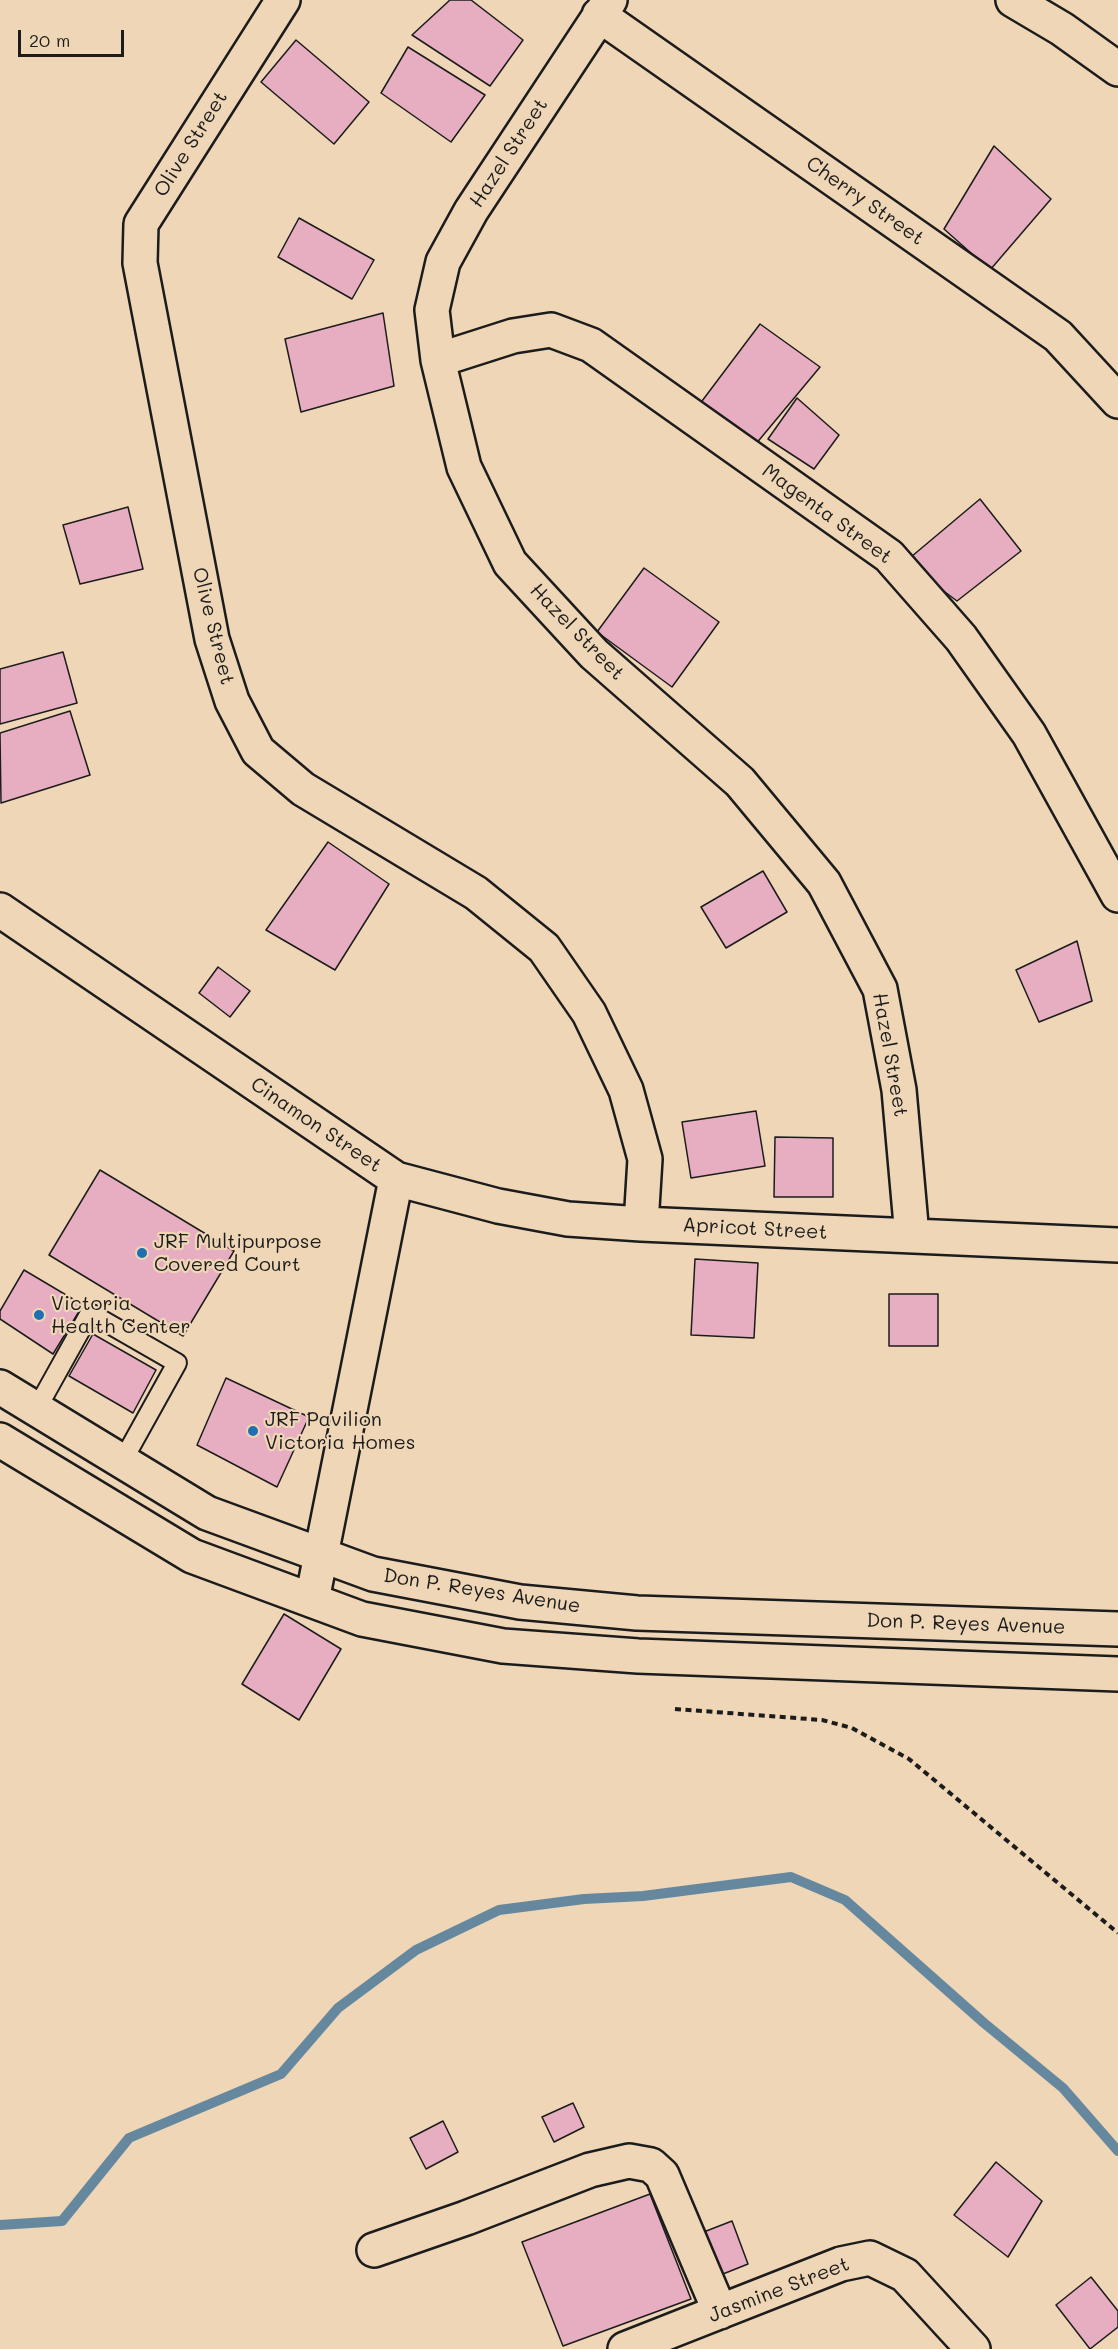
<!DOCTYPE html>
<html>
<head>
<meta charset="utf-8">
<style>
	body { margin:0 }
	#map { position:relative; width:1118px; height:2349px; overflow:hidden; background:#eed6b6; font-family:Mali,sans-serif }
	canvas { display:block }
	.scale { position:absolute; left:18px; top:30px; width:106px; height:27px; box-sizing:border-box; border:3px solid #1c1c1c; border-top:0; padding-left:8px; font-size:18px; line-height:21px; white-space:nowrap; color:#1c1c1c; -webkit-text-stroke:4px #eed6b6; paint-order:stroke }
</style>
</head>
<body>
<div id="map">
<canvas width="1118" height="2349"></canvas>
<div class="scale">20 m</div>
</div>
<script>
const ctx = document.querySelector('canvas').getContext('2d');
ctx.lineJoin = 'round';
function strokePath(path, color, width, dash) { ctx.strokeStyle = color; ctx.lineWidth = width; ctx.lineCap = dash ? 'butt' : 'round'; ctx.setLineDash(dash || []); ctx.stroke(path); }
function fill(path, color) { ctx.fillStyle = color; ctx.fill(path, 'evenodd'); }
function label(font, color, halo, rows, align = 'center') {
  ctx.font = font + ' Mali,sans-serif'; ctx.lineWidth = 4.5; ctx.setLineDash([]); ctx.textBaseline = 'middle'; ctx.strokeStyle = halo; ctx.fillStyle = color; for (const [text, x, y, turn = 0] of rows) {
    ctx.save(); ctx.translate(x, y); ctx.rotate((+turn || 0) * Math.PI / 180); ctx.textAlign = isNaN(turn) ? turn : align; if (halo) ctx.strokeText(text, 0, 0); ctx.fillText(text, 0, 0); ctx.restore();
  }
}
strokePath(new Path2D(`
	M0 2225 62 2221 129 2138 281 2074 338 2008 416 1950 499 1910 584 1899 643 1896 791 1877 845 1900 984 2023 1063 2088 1118 2151`), '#66889f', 10);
const building = new Path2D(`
	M450 0H471L523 40 490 86 412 35Z
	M296 40 369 102 334 144 261 82Z
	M408 47 485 95 451 142 381 93Z
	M994 146 1051 199 990 270 944 229Z
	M299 218 374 260 352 299 278 257Z
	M383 313 394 386 301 412 285 339Z
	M760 324 820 367 755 445 699 405Z
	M797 398 839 435 814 469 768 439Z
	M980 499 1021 551 957 601 905 562Z
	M128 507 143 569 80 584 63 525Z
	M644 568 719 622 672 687 597 632Z
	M63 652 77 703 0 724V669Z
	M70 711 90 775 1 803 0 733Z
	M328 842 389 884 335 970 266 930Z
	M763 871 787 912 726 948 701 907Z
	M1077 941 1092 1001 1039 1022 1016 970Z
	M218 967 250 991 230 1017 199 993Z
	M756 1111 765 1166 691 1178 682 1122Z
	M775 1137 833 1138V1197H774Z
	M100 1170 234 1251 183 1336 49 1255Z
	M695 1259 758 1263 754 1338 691 1335Z
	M24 1270 83 1305 53 1354 0 1319V1311Z
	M889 1294H938V1346H889Z
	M93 1334 156 1370 133 1413 69 1376Z
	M226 1378 309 1417 277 1487 197 1445Z
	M284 1614 341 1649 299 1720 242 1684Z
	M573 2103 584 2127 554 2142 542 2117Z
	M443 2121 458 2152 426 2169 410 2138Z
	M996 2162 1042 2201 1008 2257 954 2215Z
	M650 2194 691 2299 563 2346 522 2242Z
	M732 2221 748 2264 713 2278 696 2235Z
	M1091 2277 1118 2311V2327L1090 2349 1056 2305Z`);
fill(building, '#e7aec2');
strokePath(building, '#1c1c1c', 1.5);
const lane = new Path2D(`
	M36 1410 90 1313 177 1363 122 1462`);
const street = new Path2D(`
	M283 0 141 224 140 263 212 639 232 701 258 751 303 789 476 893 544 948 589 1013 626 1090 645 1159 641 1224
	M610 0 471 211 443 262 432 310 438 360 464 467 510 563 594 654 740 782 824 883 880 989 899 1090 912 1236
	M1013 0 1062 29 1118 69
	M599 15 1058 336 1118 401
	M438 360 513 336 551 330 591 345 889 556 961 638 1029 734 1118 895
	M0 910 396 1179 498 1206 568 1219 641 1224 1118 1245
	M312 1600 396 1179
	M374 2250 466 2218 590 2170 629 2161 651 2165 662 2175 720 2312
	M625 2349 841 2264 870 2258 905 2275 973 2349`);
const secondary = new Path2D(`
	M0 1387 207 1513 373 1574 520 1602 637 1613 1118 1629
	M0 1440 192 1556 362 1619 503 1646 638 1656 1118 1674`);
strokePath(lane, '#1c1c1c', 22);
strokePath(street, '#1c1c1c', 38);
strokePath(secondary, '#1c1c1c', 38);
strokePath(new Path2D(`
	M675 1709 822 1720 852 1728 909 1759 1118 1933`), '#1c1c1c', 4, [6, 4.5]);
strokePath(lane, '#eed6b6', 18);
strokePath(street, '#eed6b6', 33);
strokePath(secondary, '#eed6b6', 33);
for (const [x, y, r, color] of [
	[142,1253,6,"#1f6fb2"],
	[39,1315,6,"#1f6fb2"],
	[253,1431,6,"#1f6fb2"]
]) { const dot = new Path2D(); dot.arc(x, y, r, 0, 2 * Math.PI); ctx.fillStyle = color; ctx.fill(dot); strokePath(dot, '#eed6b6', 2); }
label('20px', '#1c1c1c', '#eed6b6', [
	["Olive Street",191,144,-58],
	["Hazel Street",509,153,-57],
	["Cherry Street",865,201,35],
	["Magenta Street",827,514,36],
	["Olive Street",213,626,76],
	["Hazel Street",577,632,46],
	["Hazel Street",890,1055,80],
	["Cinamon Street",316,1125,34],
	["Apricot Street",755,1229,3],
	["Don P. Reyes Avenue",482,1591,9],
	["Don P. Reyes Avenue",966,1624,2],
	["Jasmine Street",779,2290,-21]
]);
label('20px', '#1c1c1c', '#eed6b6', [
	["JRF Multipurpose",154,1242],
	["Covered Court",154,1265],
	["Victoria",51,1304],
	["Health Center",51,1327],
	["JRF Pavilion",265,1420],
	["Victoria Homes",265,1443]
], 'left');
</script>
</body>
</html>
